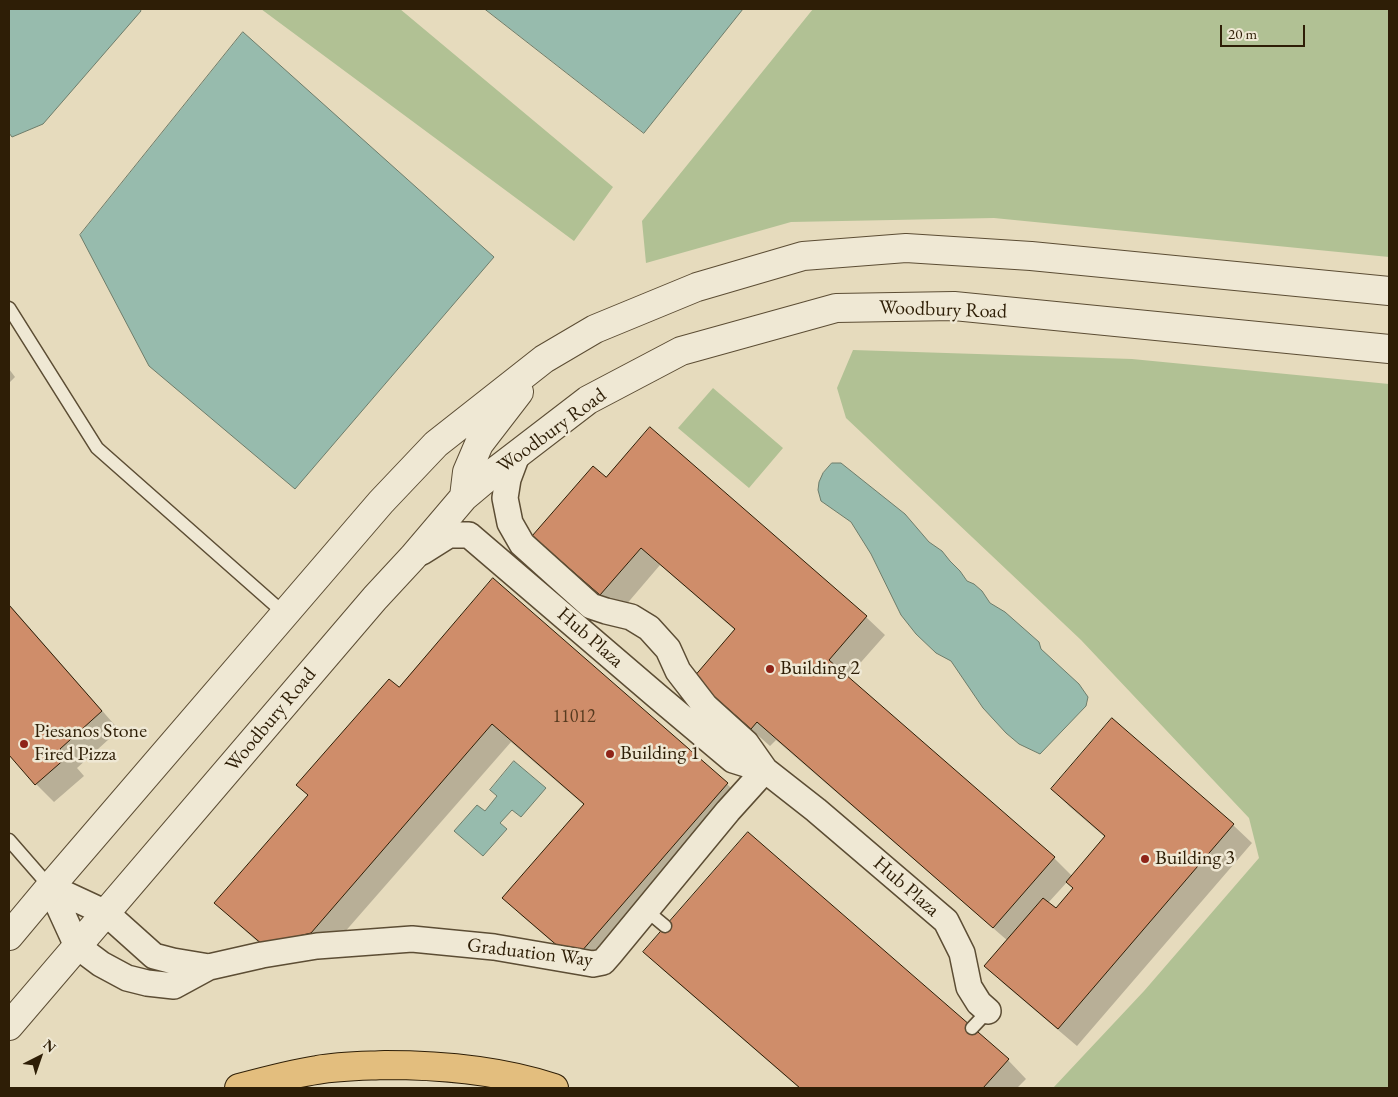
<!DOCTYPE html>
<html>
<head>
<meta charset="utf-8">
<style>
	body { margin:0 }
	#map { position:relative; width:1398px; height:1097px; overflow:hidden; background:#e6dbbd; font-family:"EB Garamond",serif }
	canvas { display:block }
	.frame { position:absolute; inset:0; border:10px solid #2e1e06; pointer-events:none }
	.north { position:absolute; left:15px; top:1032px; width:50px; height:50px; -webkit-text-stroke:4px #efe8d4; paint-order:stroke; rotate:41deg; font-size:14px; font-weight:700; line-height:20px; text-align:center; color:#2e1e06 }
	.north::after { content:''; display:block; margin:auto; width:18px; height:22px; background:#2e1e06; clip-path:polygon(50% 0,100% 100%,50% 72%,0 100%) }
	.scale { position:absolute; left:1220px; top:25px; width:85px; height:22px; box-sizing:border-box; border:2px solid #2e1e06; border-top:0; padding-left:6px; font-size:15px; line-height:18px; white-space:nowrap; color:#2e1e06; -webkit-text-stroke:4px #efe8d4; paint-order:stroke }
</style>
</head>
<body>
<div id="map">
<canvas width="1398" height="1097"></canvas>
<div class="frame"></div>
<div class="north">N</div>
<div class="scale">20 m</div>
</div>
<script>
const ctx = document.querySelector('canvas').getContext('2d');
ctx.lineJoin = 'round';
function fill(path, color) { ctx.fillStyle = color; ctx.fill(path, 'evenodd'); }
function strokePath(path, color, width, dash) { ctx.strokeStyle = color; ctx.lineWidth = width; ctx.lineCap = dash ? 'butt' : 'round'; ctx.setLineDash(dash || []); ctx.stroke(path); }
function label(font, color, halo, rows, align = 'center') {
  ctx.font = font + ' "EB Garamond",serif'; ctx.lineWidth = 5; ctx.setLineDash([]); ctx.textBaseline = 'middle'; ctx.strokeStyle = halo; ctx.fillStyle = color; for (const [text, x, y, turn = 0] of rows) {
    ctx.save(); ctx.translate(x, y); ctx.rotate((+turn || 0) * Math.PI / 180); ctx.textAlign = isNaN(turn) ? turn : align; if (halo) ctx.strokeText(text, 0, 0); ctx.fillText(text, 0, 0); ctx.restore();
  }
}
fill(new Path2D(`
	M261 9H400L613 187 574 241Z
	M813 9H1389V257L994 218 791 222 646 263 642 221Z
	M853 350 1132 359 1389 384V1088H1053L1144 991 1259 858 1249 818 1081 640 846 418 837 388Z
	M713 388 783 448 749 488 678 428Z`), '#b1c194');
const water = new Path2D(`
	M9 9H140L141 11 43 124 12 137 9 133Z
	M485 9H743L644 133Z
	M243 32 494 257 295 489 149 366 80 235Z
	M832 463H841L905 514 929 542 942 551 950 561 960 571 967 581 974 584 982 591 990 603 1005 612 1039 642 1041 649 1079 684 1088 697 1086 706 1040 754 1019 744 1006 733 983 708 951 661 936 653 916 634 901 615 871 554 851 522 821 501 818 490 819 482 823 473Z
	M514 761 546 788 521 817 512 810 500 823 507 829 483 856 454 831 477 805 485 811 497 796 490 790Z`);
fill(water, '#97bbad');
strokePath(water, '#6d7c6a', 1);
fill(new Path2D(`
	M9 369 15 377 9 383Z
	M606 479 866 617 885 635 847 678 1054 858 1072 876 1106 838 1070 807 1052 789 1233 825 1252 843 1077 1046 1004 984 986 966 1008 941 776 740 770 746 713 696 695 678 736 631 660 565 619 613 552 554 534 536ZM1068 881 1075 888 1056 910 1048 903Z
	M9 604 119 730 77 768 84 776 54 802 36 784 9 753Z
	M399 688 727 784 745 802 593 977 522 916 504 898 584 805 511 742 329 950 282 963 234 921 216 903 309 796Z
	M645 952 1008 1060 1026 1079 1017 1088H799L663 970Z`), '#0003');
const building = new Path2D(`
	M650 427 867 616 829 660 1055 857 993 928 757 722 751 729 693 678 735 629 641 548 600 595 532 536 593 466 606 477Z
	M493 578 728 783 574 960 502 898 584 804 492 724 311 933 263 945 214 903 308 795 296 785 389 679 399 687Z
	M9 605 102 711 60 749 67 757 35 785 9 755Z
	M1112 718 1234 824 1058 1029 984 966 1043 898 1056 908 1073 888 1066 882 1105 836 1051 789Z
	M748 832 1009 1059 983 1088H800L643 952Z`);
fill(building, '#cf8d6a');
strokePath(building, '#2e1e06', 1);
const service = new Path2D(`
	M9 308 97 448 285 614
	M9 840 50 887
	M647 911 665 926
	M972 1028 988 1011`);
const minor = new Path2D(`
	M517 455 508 479 505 498 510 523 522 544 591 606 606 611 631 617 649 628 668 649 678 671 705 706 746 743 765 770 816 810 946 921 962 953 969 987 979 1003 988 1011
	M422 552 449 535H469L657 696 733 760 765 770
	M50 887 77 946 101 964 127 978 147 983 174 986 209 967 262 955 317 946 412 939 494 947 593 964 603 962 610 954 728 811 765 770
	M50 887 106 913 154 956 173 961 209 967`);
const tertiary = new Path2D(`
	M464 497 467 472 479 444 519 392
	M9 936 50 887 381 502 436 444 544 359 595 329 697 287 803 256 906 248 1031 256 1389 291
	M9 1026 375 598 413 557 464 497 489 476 588 400 681 351 836 308 954 306 1389 349`);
const motorway = new Path2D(`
	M239 1088C265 1081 291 1074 317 1070 339 1066 363 1066 385 1065 442 1065 500 1070 554 1088`);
strokePath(service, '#5c4d34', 15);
strokePath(minor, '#5c4d34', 28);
strokePath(tertiary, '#5c4d34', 30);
strokePath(motorway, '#2e1e06', 30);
strokePath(service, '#efe8d4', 12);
strokePath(minor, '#efe8d4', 25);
strokePath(tertiary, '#efe8d4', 28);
strokePath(motorway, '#e3be7e', 28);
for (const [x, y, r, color] of [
	[770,669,5,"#8f2418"],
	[24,744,5,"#8f2418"],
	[610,754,5,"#8f2418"],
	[1145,859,5,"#8f2418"]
]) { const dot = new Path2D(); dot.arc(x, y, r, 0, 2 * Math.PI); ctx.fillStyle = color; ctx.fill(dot); strokePath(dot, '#efe8d4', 2); }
label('18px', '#563a1f', null, [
	["11012",574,717]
]);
label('20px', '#2e1e06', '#efe8d4', [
	["Woodbury Road",943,310,2],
	["Woodbury Road",552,431,-36],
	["Hub Plaza",590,638,41],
	["Woodbury Road",271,720,-50],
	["Hub Plaza",906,887,41],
	["Graduation Way",530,953,7]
]);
label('20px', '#2e1e06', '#efe8d4', [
	["Building 2",780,669],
	["Piesanos Stone",34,732],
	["Fired Pizza",34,755],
	["Building 1",620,754],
	["Building 3",1155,859]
], 'left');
</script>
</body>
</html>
